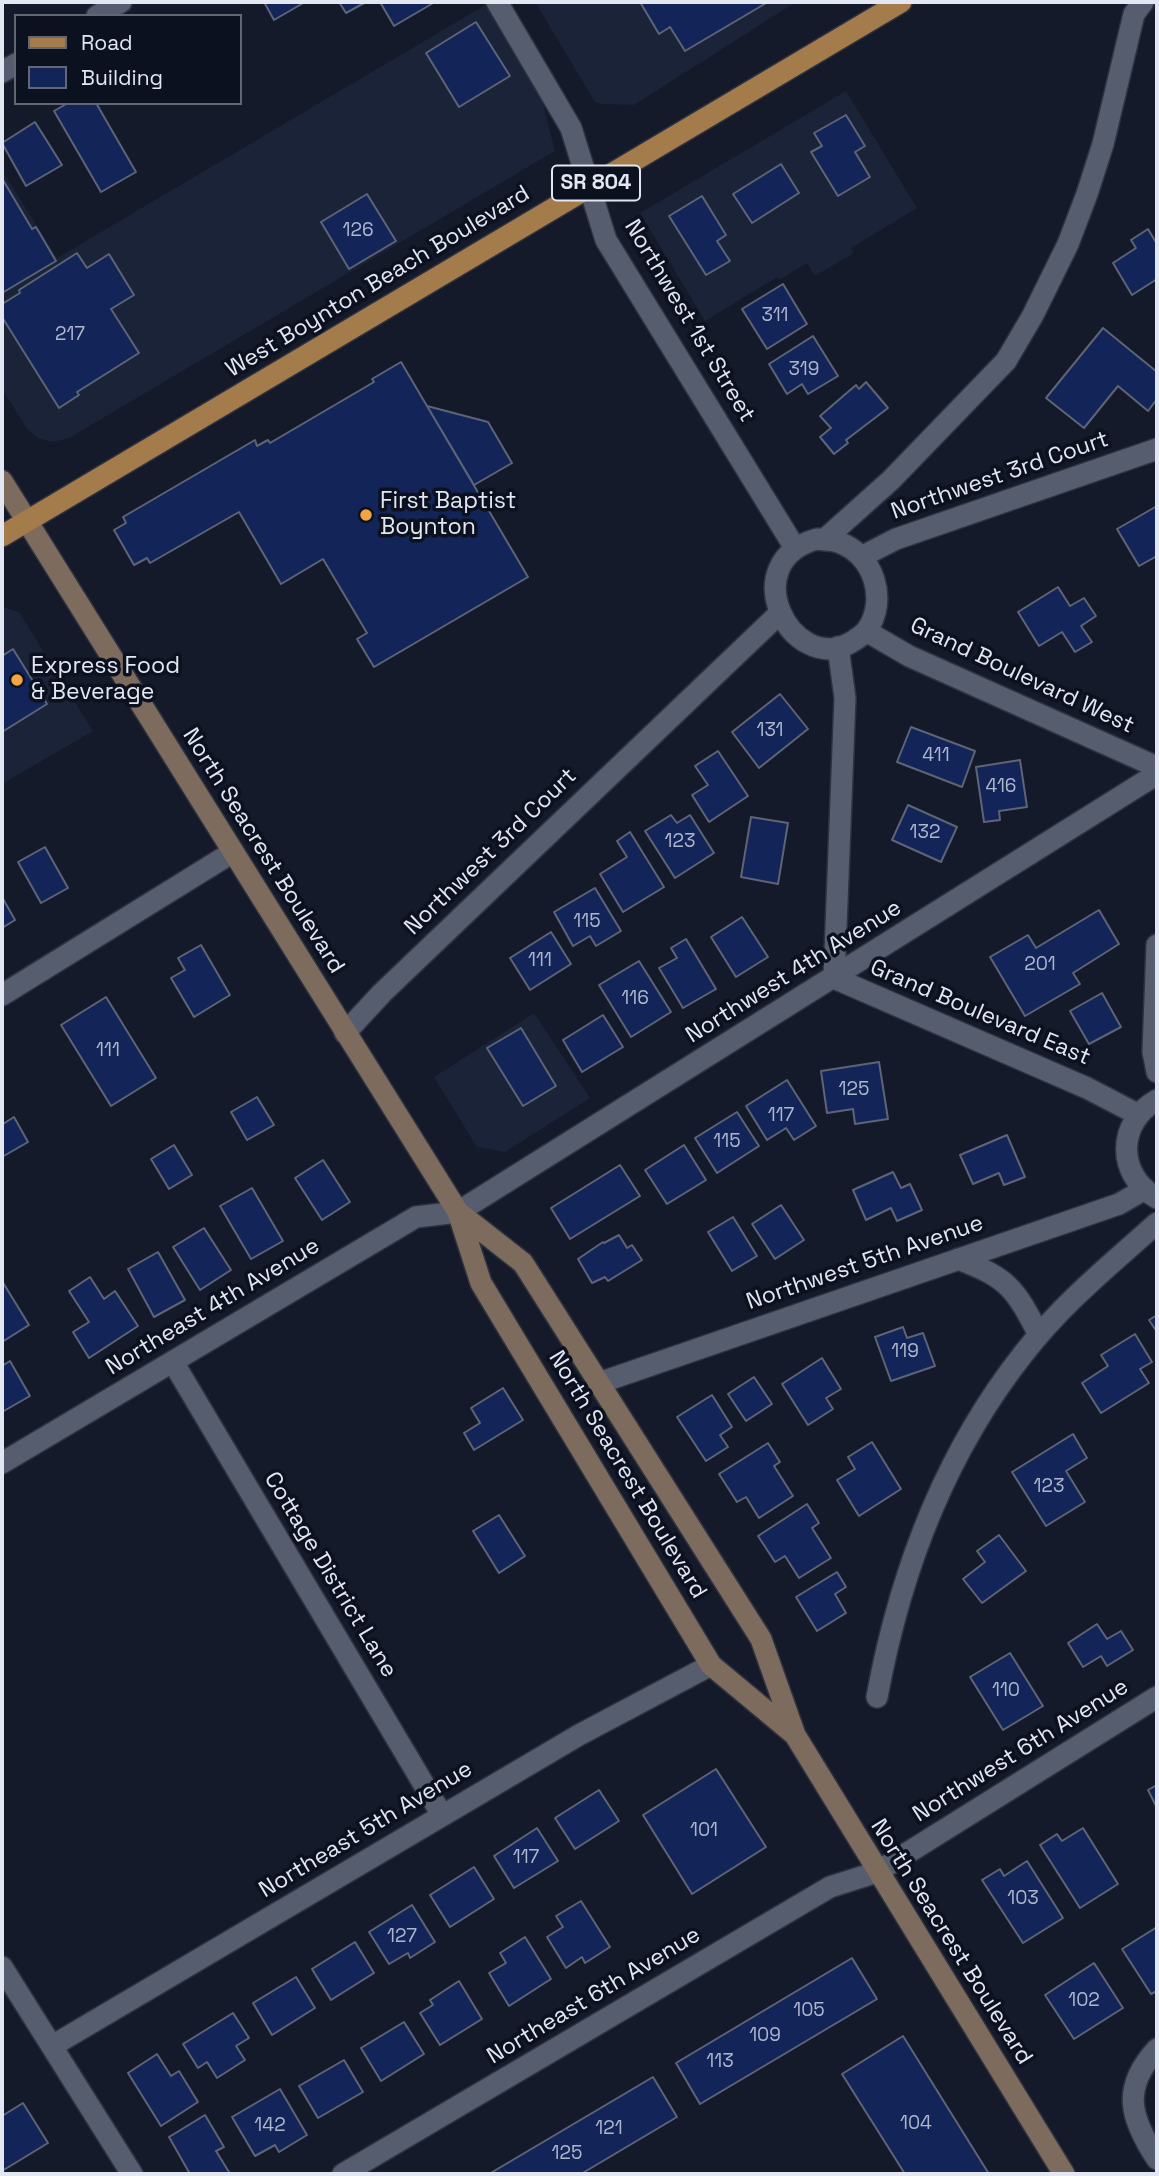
<!DOCTYPE html>
<html>
<head>
<meta charset="utf-8">
<style>
	body { margin:0 }
	#map { position:relative; width:1159px; height:2176px; overflow:hidden; background:#141a2a; font-family:"Space Grotesk",sans-serif }
	canvas { display:block }
	.frame { position:absolute; inset:0; border:4px solid #e2e7f2; pointer-events:none }
	.legend { position:absolute; left:14px; top:14px; width:228px; height:91px; box-sizing:border-box; background:#0c1120; border:2px solid #626774; margin:0; padding:9px 12px; list-style:none; font-size:21px; color:#e2e7f2 }
	.legend li { display:flex; align-items:center; gap:14px; height:35px }
	.legend b { width:35px; border:2px solid #626774 }
</style>
</head>
<body>
<div id="map">
<canvas width="1159" height="2176"></canvas>
<div class="frame"></div>
<ul class="legend">
<li><b style="height:9px;background:#a47b4b"></b>Road</li>
<li><b style="height:19px;background:#132459"></b>Building</li>
</ul>
</div>
<script>
const ctx = document.querySelector('canvas').getContext('2d');
ctx.lineJoin = 'round';
function fill(path, color) { ctx.fillStyle = color; ctx.fill(path, 'evenodd'); }
function strokePath(path, color, width, dash) { ctx.strokeStyle = color; ctx.lineWidth = width; ctx.lineCap = dash ? 'butt' : 'round'; ctx.setLineDash(dash || []); ctx.stroke(path); }
function label(font, color, halo, rows, align = 'center') {
  ctx.font = font + ' "Space Grotesk",sans-serif'; ctx.lineWidth = 7; ctx.setLineDash([]); ctx.textBaseline = 'middle'; ctx.strokeStyle = halo; ctx.fillStyle = color; for (const [text, x, y, turn = 0] of rows) {
    ctx.save(); ctx.translate(x, y); ctx.rotate((+turn || 0) * Math.PI / 180); ctx.textAlign = isNaN(turn) ? turn : align; if (halo) ctx.strokeText(text, 0, 0); ctx.fillText(text, 0, 0); ctx.restore();
  }
}
fill(new Path2D(`
	M535 2H796L634 105 603 104 595 102Z
	M487 4 541 97 555 151 69 438 53 442 38 438 28 430 2 389V170L57 258Z
	M846 91 917 208 851 248 854 253 815 276 807 263 779 280 777 277 705 321 640 213Z
	M2 607 19 612 93 731 2 784Z
	M534 1013 590 1098 505 1152 477 1147 434 1077Z`), '#1a2337');
const building = new Path2D(`
	M264 2H305L274 20Z
	M339 2H366L346 13Z
	M380 2H435L394 26Z
	M640 2H768L685 51 670 27 659 34Z
	M476 22 510 76 459 107 426 53Z
	M68 103H96L136 172 101 192 54 111Z
	M846 115 865 146 855 152 870 177 838 196 811 152 822 146 814 133Z
	M35 122 62 165 26 186 2 143Z
	M781 164 799 193 752 223 733 194Z
	M3 180 32 229 36 227 56 261 2 293Z
	M367 194 396 241 349 269 321 222Z
	M702 196 726 235 717 241 730 261 706 275 669 216Z
	M1148 229 1157 244V279L1132 295 1113 263 1136 248 1131 240Z
	M77 253 87 268 109 254 134 295 111 309 139 353 77 392 79 395 59 408 2 317V304L20 293 19 290Z
	M783 284 807 324 767 349 742 309Z
	M1103 328 1157 372V399L1148 411 1118 386 1084 428 1046 398Z
	M813 336 838 376 808 394 802 384 787 394 769 364Z
	M401 362 528 577 374 667 357 639 367 633 323 559 281 584 239 512 150 563 147 558 134 565 114 530 126 523 123 517 255 440 257 446 268 440 270 443 374 382 372 379Z
	M866 382 888 408 846 440 848 443 834 454 820 437 831 428 820 416 856 385 859 389Z
	M427 406 488 422 512 463 474 485Z
	M1157 506V556L1139 566 1117 529Z
	M1058 587 1070 606 1084 598 1096 616 1081 626 1092 642 1075 652 1062 632 1039 646 1018 612Z
	M13 649 47 704 2 732V656Z
	M780 694 808 729 759 768 732 732Z
	M911 727 975 751 962 787 897 762Z
	M718 751 748 796 709 822 692 795 708 785 695 766Z
	M1020 760 1027 807 999 811 1000 820 984 822 976 767Z
	M908 805 957 827 941 862 892 840Z
	M671 815 677 823 690 815 714 853 675 878 645 831Z
	M751 817 788 823 778 884 741 877Z
	M630 832 664 887 623 912 600 874 627 857 617 841Z
	M45 847 68 888 41 903 18 862Z
	M595 888 621 931 596 946 590 936 573 946 554 912Z
	M2 897 15 920 2 928Z
	M1099 910 1119 944 1073 973 1080 984 1025 1016 990 957 1028 935 1036 948Z
	M742 917 768 957 736 977 711 937Z
	M551 932 571 964 530 990 510 958Z
	M686 939 716 989 683 1008 659 968 677 958 671 948Z
	M201 945 230 995 194 1017 171 978 185 970 178 958Z
	M639 961 671 1012 631 1037 599 985Z
	M1102 993 1121 1027 1089 1044 1070 1011Z
	M106 997 156 1078 111 1106 61 1025Z
	M603 1015 623 1047 582 1072 563 1040Z
	M521 1028 556 1086 523 1106 487 1048Z
	M879 1062 888 1119 855 1124 853 1109 827 1113 821 1071Z
	M787 1080 816 1126 794 1140 786 1128 767 1140 746 1106Z
	M257 1097 274 1125 247 1140 231 1112Z
	M737 1112 759 1146 717 1173 695 1138Z
	M14 1117 28 1142 2 1157V1122L3 1124Z
	M1007 1135 1025 1177 1004 1185 999 1173 973 1184 960 1155Z
	M174 1145 192 1175 169 1189 151 1159Z
	M684 1145 706 1180 667 1204 645 1170Z
	M323 1160 350 1202 322 1220 295 1178Z
	M620 1165 640 1196 570 1239 551 1208Z
	M893 1172 901 1188 910 1184 922 1210 897 1221 891 1208 866 1220 853 1190Z
	M252 1188 283 1241 251 1259 220 1206Z
	M781 1205 804 1240 775 1259 752 1224Z
	M733 1217 757 1256 732 1271 708 1232Z
	M204 1228 231 1270 200 1290 173 1247Z
	M619 1235 627 1248 632 1245 642 1260 608 1281 605 1277 592 1283 578 1259 603 1242 604 1243Z
	M158 1252 185 1300 154 1317 128 1269Z
	M90 1277 104 1299 115 1291 138 1326 89 1358 73 1332 89 1322 69 1291Z
	M2 1281 29 1325 2 1342Z
	M1157 1315V1332L1149 1320Z
	M903 1327 907 1338 923 1333 935 1366 891 1381 875 1337Z
	M1135 1334 1152 1362 1140 1369 1149 1383 1101 1413 1082 1383 1108 1366 1101 1355Z
	M822 1358 841 1389 826 1398 833 1409 808 1425 782 1384Z
	M10 1361 30 1396 2 1412V1366Z
	M754 1377 772 1404 746 1421 728 1394Z
	M503 1388 523 1420 474 1450 464 1433 480 1423 471 1408Z
	M712 1395 732 1427 720 1435 728 1447 706 1461 677 1417Z
	M1073 1434 1087 1458 1066 1471 1085 1502 1046 1526 1012 1472Z
	M872 1442 901 1489 859 1516 837 1480 855 1469 848 1457Z
	M768 1443 780 1462 774 1466 793 1496 759 1518 746 1497 737 1502 719 1474Z
	M807 1504 819 1523 812 1528 831 1558 799 1578 785 1556 775 1562 758 1536Z
	M499 1515 525 1556 499 1573 473 1531Z
	M999 1535 1026 1571 982 1603 963 1579 985 1562 977 1551Z
	M837 1572 846 1587 835 1594 846 1613 817 1631 796 1597Z
	M1097 1624 1107 1639 1121 1631 1133 1650 1107 1666 1101 1656 1083 1667 1068 1643Z
	M1010 1653 1043 1706 1003 1730 970 1677Z
	M716 1769 766 1847 692 1894 643 1815Z
	M1157 1785V1808L1148 1790Z
	M599 1790 619 1821 575 1849 555 1818Z
	M537 1828 558 1861 514 1888 494 1856Z
	M1083 1828 1118 1884 1080 1908 1040 1845 1057 1834 1062 1841Z
	M1027 1861 1063 1918 1023 1943 982 1880 1000 1869 1004 1876Z
	M474 1867 494 1899 450 1927 430 1895Z
	M581 1901 610 1947 585 1963 582 1957 566 1968 547 1937 563 1927 556 1916Z
	M412 1905 435 1942 410 1958 408 1953 389 1964 369 1932Z
	M1157 1927V1991L1151 1994 1122 1949Z
	M525 1937 551 1979 509 2006 489 1973 506 1963 500 1953Z
	M355 1942 374 1973 331 2000 312 1969Z
	M852 1958 877 1999 700 2104 676 2063Z
	M1094 1963 1123 2008 1074 2039 1045 1995Z
	M296 1977 315 2008 272 2035 253 2003Z
	M459 1981 482 2019 440 2045 420 2013 433 2005 430 2000Z
	M233 2013 249 2038 236 2046 245 2060 217 2078 207 2062 198 2068 183 2044Z
	M404 2022 424 2054 381 2081 361 2048Z
	M903 2036 989 2174H905L842 2074Z
	M157 2054 171 2076 179 2071 198 2102 161 2126 128 2073Z
	M344 2060 363 2092 318 2118 299 2086Z
	M653 2077 677 2117 581 2174H489Z
	M280 2089 307 2135 279 2152 275 2145 255 2156 232 2117Z
	M23 2103 48 2143 2 2171V2116Z
	M205 2115 224 2147 216 2151 229 2172 226 2174H190L169 2137Z`);
fill(building, '#132459');
strokePath(building, '#5c6476', 2);
const street = new Path2D(`
	M497 2 571 128 606 240 795 548
	M97 16 121 2
	M2 72 16 64
	M817 539C824 540 832 540 838 542 874 554 888 600 867 630 862 636 857 639 850 643 791 675 734 562 817 539Z
	M824 540 891 480 1006 361 1033 315 1068 244 1087 194 1103 144 1134 14 1143 2
	M861 557 896 539 1157 449
	M866 631 909 656 1157 767
	M838 647 845 698 834 978 1087 1088 1137 1114
	M1157 945 1153 1052 1157 1072
	M2 995 233 852
	M345 1033 382 993 780 613
	M1157 1100C1117 1122 1116 1175 1157 1198
	M958 1259C1008 1278 1015 1288 1039 1335
	M173 1362 442 1815
	M599 1383 1119 1204 1145 1189
	M2 1463 416 1217 458 1212 1157 774
	M877 1697C900 1572 944 1454 1024 1353 1062 1304 1111 1264 1157 1223
	M2 1967 132 2174
	M52 2046 579 1735 711 1665
	M1157 2049C1121 2088 1130 2118 1157 2159
	M343 2174 830 1887 877 1872 1157 1697`);
const secondary = new Path2D(`
	M2 481 458 1212 481 1283 711 1665 795 1735
	M458 1212 523 1263 599 1383 761 1639 795 1735 1064 2174`);
const primary = new Path2D(`
	M2 536 901 2`);
strokePath(street, '#30323f', 24);
strokePath(secondary, '#30323f', 24);
strokePath(primary, '#30323f', 24);
strokePath(street, '#555d6f', 21);
strokePath(secondary, '#7d6c5d', 21);
strokePath(primary, '#a47b4b', 21);
for (const [x, y, r, color] of [
	[366,515,7,"#f3a443"],
	[17,680,7,"#f3a443"]
]) { const dot = new Path2D(); dot.arc(x, y, r, 0, 2 * Math.PI); ctx.fillStyle = color; ctx.fill(dot); strokePath(dot, '#0c1120', 2.5); }
label('19px', '#aeb6cc', null, [
	["126",358,231],
	["311",775,316],
	["217",70,335],
	["319",804,370],
	["131",770,731],
	["411",936,756],
	["416",1001,787],
	["132",925,833],
	["123",680,842],
	["115",587,922],
	["111",540,961],
	["201",1040,965],
	["116",635,999],
	["111",108,1051],
	["125",854,1090],
	["117",781,1116],
	["115",727,1142],
	["119",905,1352],
	["123",1049,1487],
	["110",1006,1691],
	["101",704,1831],
	["117",526,1858],
	["103",1023,1899],
	["127",402,1937],
	["102",1084,2001],
	["105",809,2011],
	["109",765,2036],
	["113",720,2062],
	["104",916,2124],
	["142",270,2126],
	["121",609,2129],
	["125",567,2154]
]);
for (const [x, y, w] of [
	[596,183,88]
]) { const box = new Path2D(); box.roundRect(x - w / 2, y - 17.5, w, 35, 5); ctx.fillStyle = '#0c1120'; ctx.fill(box); strokePath(box, '#e2e7f2', 2); }
label('bold 21px', '#e2e7f2', null, [
	["SR 804",596,183]
]);
label('23px', '#e2e7f2', '#0c1120', [
	["West Boynton Beach Boulevard",378,282,-31],
	["Northwest 1st Street",689,321,59],
	["Northwest 3rd Court",1000,476,-19],
	["Grand Boulevard West",1022,676,25],
	["North Seacrest Boulevard",263,851,58],
	["Northwest 3rd Court",491,852,-44],
	["Northwest 4th Avenue",794,972,-32],
	["Grand Boulevard East",980,1013,23],
	["Northwest 5th Avenue",865,1263,-19],
	["Northeast 4th Avenue",213,1307,-31],
	["North Seacrest Boulevard",627,1475,59],
	["Cottage District Lane",330,1575,59],
	["Northwest 6th Avenue",1021,1751,-32],
	["Northeast 5th Avenue",366,1830,-31],
	["North Seacrest Boulevard",951,1942,58],
	["Northeast 6th Avenue",594,1996,-31]
]);
label('23px', '#e2e7f2', '#0c1120', [
	["First Baptist",380,502],
	["Boynton",380,528],
	["Express Food",31,667],
	["& Beverage",31,693]
], 'left');
</script>
</body>
</html>
